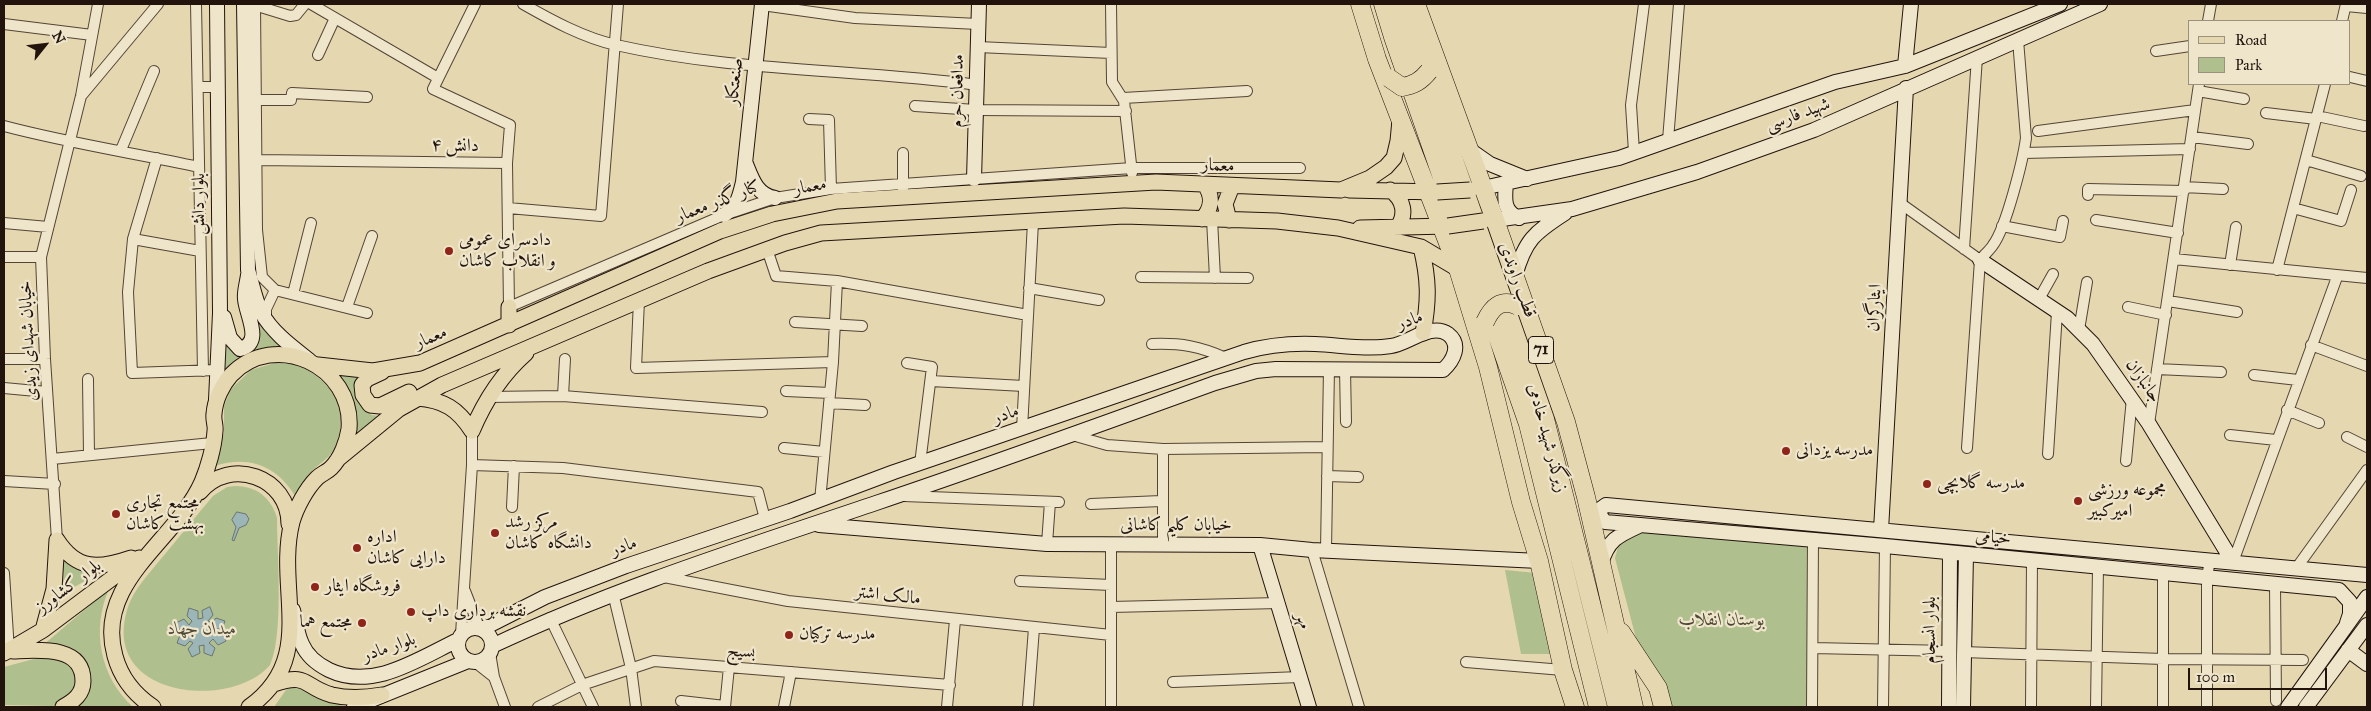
<!DOCTYPE html>
<html>
<head>
<meta charset="utf-8">
<style>
	body { margin:0 }
	#map { position:relative; width:2371px; height:711px; overflow:hidden; background:#e5d7af; font-family:"IM FELL Great Primer",serif }
	canvas { display:block }
	.frame { position:absolute; inset:0; border:5px solid #22140d; pointer-events:none }
	.legend { position:absolute; left:2188px; top:20px; width:162px; height:65px; box-sizing:border-box; background:#eee5cb; border:1px solid #9c917f; margin:0; padding:6px 9px; list-style:none; font-size:15px; color:#22140d }
	.legend li { display:flex; align-items:center; gap:10px; height:25px }
	.legend b { width:25px; border:1px solid #9c917f }
	.north { position:absolute; left:20px; top:20px; width:50px; height:50px; -webkit-text-stroke:4px #eee5cb; paint-order:stroke; rotate:61deg; font-size:14px; font-weight:700; line-height:20px; text-align:center; color:#22140d }
	.north::after { content:''; display:block; margin:auto; width:18px; height:22px; background:#22140d; clip-path:polygon(50% 0,100% 100%,50% 72%,0 100%) }
	.scale { position:absolute; left:2188px; top:668px; width:139px; height:22px; box-sizing:border-box; border:2px solid #22140d; border-top:0; padding-left:6px; font-size:15px; line-height:18px; white-space:nowrap; color:#22140d; -webkit-text-stroke:4px #eee5cb; paint-order:stroke }
</style>
</head>
<body>
<div id="map">
<canvas width="2371" height="711"></canvas>
<div class="frame"></div>
<ul class="legend">
<li><b style="height:6px;background:#e5d7af"></b>Road</li>
<li><b style="height:14px;background:#b0bf8e"></b>Park</li>
</ul>
<div class="north">N</div>
<div class="scale">100 m</div>
</div>
<script>
const ctx = document.querySelector('canvas').getContext('2d');
ctx.lineJoin = 'round';
function fill(path, color) { ctx.fillStyle = color; ctx.fill(path, 'evenodd'); }
function strokePath(path, color, width, dash) { ctx.strokeStyle = color; ctx.lineWidth = width; ctx.lineCap = dash ? 'butt' : 'round'; ctx.setLineDash(dash || []); ctx.stroke(path); }
function label(font, color, halo, rows, align = 'center') {
  ctx.font = font + ' "IM FELL Great Primer",Amiri,serif'; ctx.lineWidth = 4.5; ctx.setLineDash([]); ctx.textBaseline = 'middle'; ctx.strokeStyle = halo; ctx.fillStyle = color; for (const [text, x, y, turn = 0] of rows) {
    ctx.save(); ctx.translate(x, y); ctx.rotate((+turn || 0) * Math.PI / 180); ctx.textAlign = isNaN(turn) ? turn : align; if (halo) ctx.strokeText(text, 0, 0); ctx.fillText(text, 0, 0); ctx.restore();
  }
}
fill(new Path2D(`
	M259 315 287 348C262 347 239 354 224 374L225 335 245 354C265 350 259 331 259 315Z
	M278 362C321 363 356 407 334 449 328 460 318 464 310 473 304 480 300 489 295 496 277 466 249 455 215 466L224 432V406L231 389 251 370Z
	M332 371 371 374 365 410 372 415 380 416 350 443Z
	M235 486C257 486 271 498 277 518 277 555 284 635 270 665 231 711 98 698 128 607 134 589 148 575 160 560 178 539 195 517 213 496L227 487Z
	M1643 532 1813 539 1809 707H1654L1615 558 1620 540Z
	M61 554 104 570 57 597Z
	M1505 570 1536 573 1550 654H1521Z
	M109 589C91 630 100 677 133 707H76L90 677 42 646Z
	M41 657H59L73 668 77 688 60 704 52 706 4 705V667Z
	M298 684 325 701 343 705 337 707H274L286 690Z`), '#b0bf8e');
const water = new Path2D(`
	M237 512 246 514 249 519 246 525 239 528 234 541 232 540 236 527 232 520Z
	M210 607 213 615 208 621 212 623 216 618 225 621 222 629H214L215 634 222 633 226 641 218 645 213 639 209 643 215 648 212 656 204 653V645L199 646 200 653 192 657 188 649 193 643 190 641 185 646 177 643 180 635H188L187 630 180 631 176 623 184 619 189 625 192 621 187 616 189 608 198 611V619L203 618 202 611Z`);
fill(water, '#9cb6b7');
strokePath(water, '#6b7573', 1);
const street = new Path2D(`
	M196 4 203 371
	M251 4 290 16 296 15 305 4
	M255 4 257 230 262 277 275 290 367 313
	M311 4 438 78
	M475 4 433 89 510 125 507 163 509 307 724 215 775 198 831 189 1132 168H1300
	M523 4C551 20 584 38 616 45 735 72 857 69 977 85
	M1111 4 1112 82 1124 101 1132 173
	M762 5 855 18 978 24
	M2346 6 2367 8
	M2208 21 2211 4
	M2342 21 2346 4
	M4 24 92 35
	M978 47 1111 53
	M2156 51 2190 46
	M318 55 335 18
	M2350 77 2367 81
	M198 87H218
	M2198 91 2244 99
	M82 95 158 4
	M1123 98 1247 91
	M256 100H291L292 93 367 97
	M915 106 976 110 1126 111
	M2266 113 2316 119
	M2317 116 2364 126
	M809 119 829 120 831 189
	M4 126C68 143 134 153 199 167
	M2038 131 2195 110
	M2192 137 2248 144
	M1668 140 1679 4
	M121 150 154 71
	M1634 152 1631 105 1644 4
	M2024 153 2190 149
	M157 158 133 239 128 292 132 373 217 370
	M258 160 507 163
	M2306 160 2361 176
	M2184 187 2223 189
	M903 189V153
	M2088 195V189L2184 191
	M1900 203 1980 260
	M508 208 601 216 618 4
	M2293 208 2341 221 2351 190
	M1212 219 1215 278
	M2096 220 2178 233
	M4 223 48 227
	M2002 226 2060 237 2063 221
	M133 239 200 251
	M767 249 776 276 837 281 1028 315
	M1964 249 1977 57
	M4 257H41
	M2174 259 2367 278
	M1980 260C1984 255 1990 250 1993 245 2006 228 2023 160 2026 138L2018 40
	M2230 265 2236 227
	M2277 270 2325 84
	M1141 277 1248 278
	M1029 288 1099 300
	M293 294 311 223
	M2039 299 2053 274
	M639 300 636 368 833 362
	M2168 301 2237 312
	M347 307 372 236
	M2128 307 2166 315
	M266 320V309L275 290
	M795 322 862 326
	M2079 330 2087 282
	M1152 344C1181 343 1199 346 1226 358
	M2311 345 2367 366
	M4 359H45
	M907 363 932 367 920 464
	M1345 369 1346 422
	M2157 369 2221 372
	M2254 375 2298 380
	M88 379 89 455
	M931 381 1024 386
	M4 388 47 392
	M786 391 830 393
	M563 396 565 359
	M488 397 563 396 762 412
	M829 403 865 405
	M2287 410 2319 423
	M2149 424 2199 84
	M1022 429 1033 222
	M1072 435 1107 445 1163 449 1327 447
	M2230 435 2276 440
	M2347 437 2367 447
	M784 448 824 452
	M1967 448 1980 260
	M1163 449V544
	M2048 454 2057 312
	M52 459 212 443
	M2126 461 2132 398
	M472 465 563 468 758 492 765 519
	M1327 476 1358 477
	M4 481 55 484
	M904 496 1059 502
	M820 501 833 362 837 281
	M1091 504 1161 501
	M512 507 514 466
	M57 540 45 359 41 257 81 96 98 4
	M1047 544 1050 502
	M1111 545V707
	M1312 550 1359 707
	M1326 550 1329 368
	M2233 562 2337 277
	M2295 570 2367 470
	M4 573 9 651
	M2163 573V707
	M664 577 788 601 1111 635
	M1020 581 1111 585
	M2275 584 2276 701
	M465 591 479 627
	M613 593 631 668 636 707
	M1111 607 1279 603
	M550 618 593 707
	M461 634 472 465V431
	M1813 648 1949 651
	M1963 652 2163 659 2303 660
	M490 653 494 677 505 707
	M475 662 494 677
	M1466 662 1563 670
	M1173 682 1300 677
	M681 701 725 706
	M538 707 582 685 654 661 950 685
	M725 707 729 667
	M784 707 791 672
	M947 707 955 620
	M1028 707 1034 628
	M1812 707 1813 539
	M1883 707 1885 546
	M2031 707 2032 560
	M2096 707 2098 567
	M2207 707V577L2210 560`);
const secondary = new Path2D(`
	M244 4 248 270C252 283 255 299 261 312 272 332 291 346 309 360
	M1905 66 1911 4
	M1470 150 1490 164 1527 179
	M746 164C752 179 757 195 775 198
	M974 179 979 4
	M1506 183C1505 197 1502 211 1519 218
	M1483 188 1619 158 1835 82 1905 66 2060 4
	M724 215C738 206 739 198 743 182L762 4
	M1495 220 1572 209 1697 172 1814 130 2100 4
	M1980 260 2067 318 2093 344 2149 424 2233 562
	M1515 276C1525 240 1534 233 1565 213
	M224 317 230 338 240 349C264 343 246 315 245 299 244 292 247 283 248 275
	M216 400 220 313 217 4
	M819 525 1047 544 1260 545 1312 550 1539 561
	M1881 530 1906 88
	M1260 545 1309 707
	M1601 564C1608 539 1619 535 1641 525
	M293 610C296 621 297 634 302 644 307 656 317 664 329 670 373 691 418 659 458 640
	M2347 623 2350 614V602L2339 590 1885 546 1605 522 1599 514V510L1606 505 2367 575
	M458 645a17 17 0 1 1 34 0a17 17 0 1 1-34 0Z
	M482 629 545 597 626 566 790 511 894 472 1244 352C1268 345 1290 343 1315 344 1340 345 1366 350 1391 346 1408 344 1431 322 1448 334 1462 345 1453 361 1443 370L1276 369 1256 371 1215 383C1102 424 989 465 876 503 746 547 615 588 492 646
	M2348 650 2367 664
	M354 707 468 661
	M1949 707 1950 553
	M1963 707 1966 554
	M2288 707 2367 597
	M2306 707 2367 625`);
const primary = new Path2D(`
	M1349 190 1437 192
	M1390 190C1404 199 1407 215 1397 228
	M1202 219C1212 209 1213 196 1205 185
	M1229 220 1225 204 1232 186
	M1360 228 1448 226
	M1421 247C1429 280 1429 300 1423 333
	M509 325V307
	M318 365 373 371 420 363 720 231 772 214 837 201 1156 182 1341 190 1370 178 1386 167 1394 158 1398 141 1400 120
	M382 372 367 379 362 385 363 395 370 405 380 406 409 392
	M417 398C444 400 458 409 472 431
	M472 431C485 400 501 375 526 353
	M338 459 399 409 442 385 708 271 785 243 821 233 1124 216 1277 221 1338 228 1421 247 1458 269
	M200 492C230 456 289 477 289 524
	M57 540C77 571 99 569 131 558
	M43 630 54 589 57 540
	M13 651C38 650 83 645 83 681 83 694 74 701 63 707
	M4 653 43 630 139 558
	M274 684C309 672 303 687 332 695 349 699 365 698 382 695
	M153 707C135 695 121 678 115 656 94 582 176 541 202 482 208 468 214 447 215 431 216 426 213 420 214 414 215 400 222 385 231 375 275 329 354 366 349 429 347 442 341 458 331 468 327 472 321 474 317 478 306 489 296 508 292 522 275 589 318 658 249 707`);
const highway = new Path2D(`
	M1360 4 1377 59 1458 269 1488 367 1521 502 1539 561 1563 670 1575 707
	M1383 4 1393 37 1528 424 1598 707
	M1399 4 1545 419 1617 707
	M1416 4 1495 220 1566 422 1586 497 1634 707
	M1621 632 1658 688 1663 707`);
strokePath(street, '#534536', 12);
strokePath(secondary, '#22140d', 16);
strokePath(primary, '#22140d', 17);
strokePath(highway, '#22140d', 19);
strokePath(street, '#eee5cb', 10);
strokePath(secondary, '#eee5cb', 14);
strokePath(primary, '#e5d7af', 15);
strokePath(highway, '#e5d7af', 18);
const primaryBridge = new Path2D(`
	M1437 192 1470 190
	M1448 226 1483 221`);
const highwayBridge = new Path2D(`
	M1389 78 1402 87C1414 85 1421 81 1429 71
	M1485 322C1492 307 1501 298 1518 306`);
strokePath(primaryBridge, '#22140d', 17, []);
strokePath(highwayBridge, '#22140d', 19, []);
strokePath(primaryBridge, '#e5d7af', 15);
strokePath(highwayBridge, '#e5d7af', 18);
for (const [x, y, r, color] of [
	[449,251,5,"#8f2418"],
	[1786,451,5,"#8f2418"],
	[1927,484,5,"#8f2418"],
	[2078,501,5,"#8f2418"],
	[116,514,5,"#8f2418"],
	[495,533,5,"#8f2418"],
	[357,548,5,"#8f2418"],
	[315,587,5,"#8f2418"],
	[411,612,5,"#8f2418"],
	[362,623,5,"#8f2418"],
	[789,635,5,"#8f2418"]
]) { const dot = new Path2D(); dot.arc(x, y, r, 0, 2 * Math.PI); ctx.fillStyle = color; ctx.fill(dot); strokePath(dot, '#eee5cb', 2); }
for (const [x, y, w] of [
	[1541,350,25]
]) { const box = new Path2D(); box.roundRect(x - w / 2, y - 13.5, w, 27, 4); ctx.fillStyle = '#eee5cb'; ctx.fill(box); strokePath(box, '#22140d', 1); }
label('bold 16px', '#22140d', null, [
	["71",1541,350]
]);
label('18px', '#22140d', '#eee5cb', [
	["صنعتکار",735,82,-84],
	["مدافعان حرم",958,91,-89],
	["شهید فارسی",1798,115,-20],
	["دانش ۴",455,146,1],
	["معمار",1218,166,3],
	["معمار",810,187,-10],
	["کنار گذر معمار",718,202,-21],
	["بلوار دانش",200,204,-90],
	["قطب راوندی",1517,280,70],
	["ایثارگران",1875,308,-87],
	["مادر",1410,321,-19],
	["معمار",431,338,-22],
	["خیابان شهدای زیدی",29,341,-93],
	["جانبازان",2143,381,55],
	["مادر",1006,415,-19],
	["زیرگذر شهید خادمی",1547,438,75],
	["خیابان کلیم کاشانی",1176,526],
	["خیامی",1993,538,5],
	["مادر",624,547,-19],
	["بلوار کشاورز",69,587,-37],
	["مالک اشتر",888,596,6],
	["مهر",1303,621,74],
	["بلوار انسجام",1931,630,-90],
	["بلوار مادر",389,648,-19],
	["بسیج",741,652,5]
]);
label('18px', '#22140d', '#eee5cb', [
	["دادسرای عمومی",459,241],
	["و انقلاب کاشان",459,262],
	["مدرسه یزدانی",1796,451],
	["مدرسه گلابچی",1937,484],
	["مجموعه ورزشی",2088,491],
	["امیرکبیر",2088,512],
	["مجتمع تجاری",126,504],
	["بهشت کاشان",126,525],
	["مرکز رشد",505,523],
	["دانشگاه کاشان",505,544],
	["اداره",367,538],
	["دارایی کاشان",367,559],
	["فروشگاه ایثار",325,587],
	["نقشه برداری داپ",421,612],
	["مجتمع هما",352,623,"right"],
	["مدرسه ترکیان",799,635]
], 'left');
label('italic 18px', '#4d4734', '#eee5cb', [
	["بوستان انقلاب",1722,621],
	["میدان جهاد",202,630]
]);
</script>
</body>
</html>
